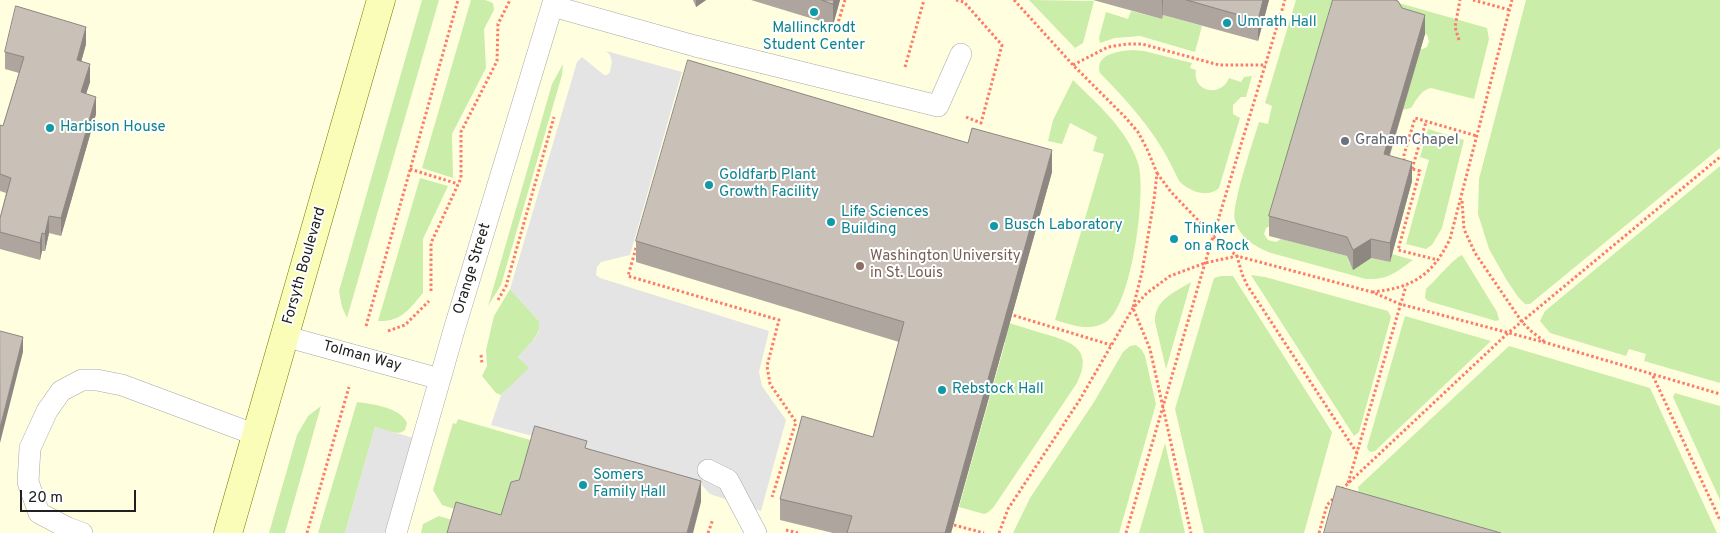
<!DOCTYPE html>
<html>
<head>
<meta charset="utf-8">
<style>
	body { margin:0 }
	#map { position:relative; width:1720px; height:533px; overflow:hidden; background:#f1ede6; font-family:Overpass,sans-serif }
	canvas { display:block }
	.scale { position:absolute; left:20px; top:490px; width:116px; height:22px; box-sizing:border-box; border:2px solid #202020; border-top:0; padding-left:6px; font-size:15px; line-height:18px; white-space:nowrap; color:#202020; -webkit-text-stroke:4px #fff; paint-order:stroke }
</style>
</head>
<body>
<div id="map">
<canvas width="1720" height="533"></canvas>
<div class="scale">20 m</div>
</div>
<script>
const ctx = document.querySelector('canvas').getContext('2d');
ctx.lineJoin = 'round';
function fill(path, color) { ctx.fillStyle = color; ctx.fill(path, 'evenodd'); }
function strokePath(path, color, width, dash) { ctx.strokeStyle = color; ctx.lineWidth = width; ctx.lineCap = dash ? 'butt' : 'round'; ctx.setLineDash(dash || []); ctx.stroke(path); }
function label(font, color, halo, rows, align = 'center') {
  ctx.font = font + ' Overpass,sans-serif'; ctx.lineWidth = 4; ctx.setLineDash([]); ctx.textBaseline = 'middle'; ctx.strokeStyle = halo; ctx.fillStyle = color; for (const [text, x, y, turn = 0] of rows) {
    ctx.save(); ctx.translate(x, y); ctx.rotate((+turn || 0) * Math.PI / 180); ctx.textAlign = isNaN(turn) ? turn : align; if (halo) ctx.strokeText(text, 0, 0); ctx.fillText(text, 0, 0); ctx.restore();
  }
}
fill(new Path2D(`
	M0 0H1720V533H0Z`), '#ffffe0');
fill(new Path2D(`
	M422 0H439L347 318 342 307 339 291Z
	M471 0H485L493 3 494 10 484 29 486 68 452 134 453 178 422 168Z
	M1029 0 1094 1 1083 43 1075 48Z
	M1296 0H1372C1357 3 1332 2 1327 18L1331 26 1272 225 1266 228 1264 234 1268 240 1276 242 1281 239 1347 256 1350 264 1367 257 1389 262 1392 254 1413 260C1396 272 1389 280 1366 279L1271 253C1255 247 1239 237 1235 220 1231 206 1254 139 1259 122L1268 124 1272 106 1265 103Z
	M1526 0H1720V148L1530 304H1525L1518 297 1506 279 1489 249 1478 214 1479 179Z
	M1399 3 1487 28 1489 39 1474 99 1431 88C1421 90 1417 99 1411 108L1402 110 1420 50 1427 47 1429 41 1427 35 1394 19Z
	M1131 11 1162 19 1163 15 1202 26 1195 52 1140 36 1115 38 1100 43 1099 38 1106 12 1128 19Z
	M1133 50 1144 51 1192 63 1190 68 1196 70C1192 92 1221 98 1229 78L1241 82 1244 77 1252 76 1246 97H1241L1233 105V114L1240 118 1219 188C1207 199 1189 191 1179 181 1159 136 1134 108 1100 73 1094 54 1119 51 1133 50Z
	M563 64 562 75 501 285 488 306 552 84Z
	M1073 80C1097 104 1127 129 1138 163 1147 190 1132 306 1106 322 1090 332 1072 325 1055 320L1104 154 1093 151 1097 137 1070 123 1062 144 1048 141 1053 120Z
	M1428 129 1464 140 1442 228 1432 245 1426 249 1406 244 1429 160 1420 157Z
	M1720 166V383L1644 361 1646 354 1629 349 1626 356 1550 333 1540 321 1545 311Z
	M420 178 448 186 423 239V293C409 309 402 322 378 321Z
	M1462 255 1497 312 1499 320 1496 321 1428 301 1425 298 1426 289C1435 281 1454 258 1462 255Z
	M1251 275 1265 277 1388 311 1391 317 1359 432 1354 436Z
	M1221 276H1233L1332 432 1304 533H1204L1175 409 1214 278Z
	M1191 282 1166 369 1155 322C1154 300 1175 292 1191 282Z
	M510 289 539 321C542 336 527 346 518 357L530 368 501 395 496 393 482 376 487 366 486 350 494 316Z
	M1405 316 1491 341 1375 451 1371 452 1368 450 1367 447Z
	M993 318C1008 323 1023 327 1038 332 1066 340 1096 346 1077 383L993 508 987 513 984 514 959 507 1005 343 987 337Z
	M1136 345 1142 350 1145 356 1156 404 1119 533H1013L1030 498 1094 402 1123 352 1130 346Z
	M1509 346 1650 388 1717 533H1456L1359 494 1358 487Z
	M1675 393 1720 406V500L1673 397Z
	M357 402C372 404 400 407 407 423L405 430C397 437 385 429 375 427L345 533H318Z
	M321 406 285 533H269L297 435 308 416Z
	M458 419 537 442 512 527 442 505 433 490 453 423 456 424Z
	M1165 443 1185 533H1139Z
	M439 516 495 533H421L423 524Z`), '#caeda9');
fill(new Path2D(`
	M606 51 682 72 630 255 601 262 597 267 596 275 600 278 769 331 759 372 762 386 786 420 761 511 710 494 700 483 676 474 491 425 501 395 529 368 518 357 536 337 539 331V321L510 289 577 62 582 57 604 75H607L610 72 612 62 610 55Z
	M375 427 432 443 407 533H345Z`), '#e4e4e4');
const service = new Path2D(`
	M552 6 695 46 938 106 961 54
	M284 336 440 379
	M708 470 728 480 756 533
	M82 533 68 528 39 513 28 482 30 448 47 411 61 391 82 380H97L122 385 256 435
	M396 533 454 330 554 0`);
const secondary = new Path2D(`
	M228 533 381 0`);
strokePath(service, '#a7a7a7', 22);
strokePath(secondary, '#6f7d00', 29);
strokePath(new Path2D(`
	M956 0 964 2 1002 45 981 123 966 117
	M1014 0 1073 65 1125 117 1138 132 1147 149 1157 173 1154 200 1142 272 1133 308 1150 349 1191 533
	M1473 0 1510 10
	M837 26 845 0
	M1459 40 1455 27 1460 0
	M1073 65 1108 47 1127 44H1142L1219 65H1266
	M905 67 924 0
	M1404 161V155L1415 118 1477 136
	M1408 168 1420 171 1398 250 1438 260
	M410 169 458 184
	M1412 169 1426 122
	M1157 173 1171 192 1214 237 1237 256 1242 274 1247 285 1357 453
	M1462 201 1464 229 1475 253 1522 322 1531 331 1545 342
	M636 248 628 276 779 320 767 366 770 384 796 422 772 497
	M431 291V243L461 178V132L497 61 498 24 510 0
	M1372 292C1412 288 1432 276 1450 239L1512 0
	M498 300 506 286 554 117
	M1009 314 1111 345
	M366 326 458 0
	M388 331 405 325 429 301
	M481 355 482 364
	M1653 376 1720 520
	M1348 483 1406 286
	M1342 489 1508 333 1720 157
	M954 525 984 533
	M786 530 798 533
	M307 533 349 387
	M708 533 713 519
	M999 533 1008 509 1079 401 1133 308 1147 293 1170 276 1205 263 1237 256 1372 292 1400 304 1547 343 1720 394
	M1126 533 1205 263 1285 0
	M1319 533 1327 505 1336 496`), '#ff7a68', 3, [2.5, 2.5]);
strokePath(service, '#fff', 21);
strokePath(secondary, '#f9fdb7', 28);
fill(new Path2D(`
	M693 0H706L696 7Z
	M751 0H840L833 25Z
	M1093 0H1269L1258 41 1163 15 1162 19Z
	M1402 8 1425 34 1390 155 1412 181 1390 262 1371 258 1353 270 1347 256 1269 236V216Z
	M86 44 81 62 90 82 86 94 96 114 61 236 49 233 45 251H42L40 260 0 249V218L6 193 0 191V125L3 126 19 73 5 69V52Z
	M1052 172 951 533H833L780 520V499L873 437 899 342 636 262V241Z`), '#ada59e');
fill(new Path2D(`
	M696 0H706L696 7Z
	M834 0H840L833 25V4Z
	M1162 0H1163L1162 19Z
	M1263 0H1269L1258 41V20Z
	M1425 15V34L1384 173V154Z
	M86 27V44L77 77V60Z
	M90 64V82L81 109V92Z
	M96 97V114L61 236V218Z
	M1052 150V172L951 533H945Z
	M1412 162V181L1390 262V243Z
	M49 216V233L45 251V234Z
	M42 233V251L40 260V243Z
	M1371 239V258L1353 270V250Z
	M23 337V352L0 443V428Z
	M701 481V502L693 533H687Z`), '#8d8681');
const building = new Path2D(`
	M822 0H834L833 4Z
	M1187 0H1263L1258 20Z
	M1333 0H1394L1398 1 1402 8 1425 15 1384 154 1412 162 1390 243 1371 239 1353 250 1347 237 1269 216Z
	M16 6 86 27 77 60 90 64 81 92 96 97 61 218 49 216 45 234 42 233 40 243 0 232V218L11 178 0 174V125L3 126 24 57 5 52Z
	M688 60 968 143 972 128 1052 150 945 533H847L852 516 780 499 802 416 873 437 904 322 636 241Z
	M0 331 23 337 0 428Z
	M535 426 587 441 585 448 701 481 687 533H447L456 502 501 515 511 482 519 480Z
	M1337 486 1501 533H1324Z`);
fill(building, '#c9c0b8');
strokePath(building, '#8d8681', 1);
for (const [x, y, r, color] of [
	[814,12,5,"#0f9aa8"],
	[1227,23,5,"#0f9aa8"],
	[50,128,5,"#0f9aa8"],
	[1345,141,5,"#6b7280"],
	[709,185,5,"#0f9aa8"],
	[831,222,5,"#0f9aa8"],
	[994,226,5,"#0f9aa8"],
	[1174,239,5,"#0f9aa8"],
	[860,266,5,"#8d6e63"],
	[942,390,5,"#0f9aa8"],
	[583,485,5,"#0f9aa8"]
]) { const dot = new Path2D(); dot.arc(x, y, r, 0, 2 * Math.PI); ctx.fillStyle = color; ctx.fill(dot); strokePath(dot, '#fff', 2); }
label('15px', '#0d838f', '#fff', [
	["Umrath Hall",1237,23],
	["Mallinckrodt",814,29,"center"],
	["Student Center",814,46,"center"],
	["Harbison House",60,128],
	["Goldfarb Plant",719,176],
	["Growth Facility",719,193],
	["Life Sciences",841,213],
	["Building",841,230],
	["Busch Laboratory",1004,226],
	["Thinker",1184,230],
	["on a Rock",1184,247],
	["Rebstock Hall",952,390],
	["Somers",593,476],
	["Family Hall",593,493]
], 'left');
label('15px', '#5b616d', '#fff', [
	["Graham Chapel",1355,141]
], 'left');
label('15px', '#785e54', '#fff', [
	["Washington University",870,257],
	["in St. Louis",870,274]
], 'left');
label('15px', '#202020', '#fff', [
	["Forsyth Boulevard",305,266,-74],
	["Orange Street",473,269,-73],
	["Tolman Way",362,357,15]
]);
</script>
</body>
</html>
